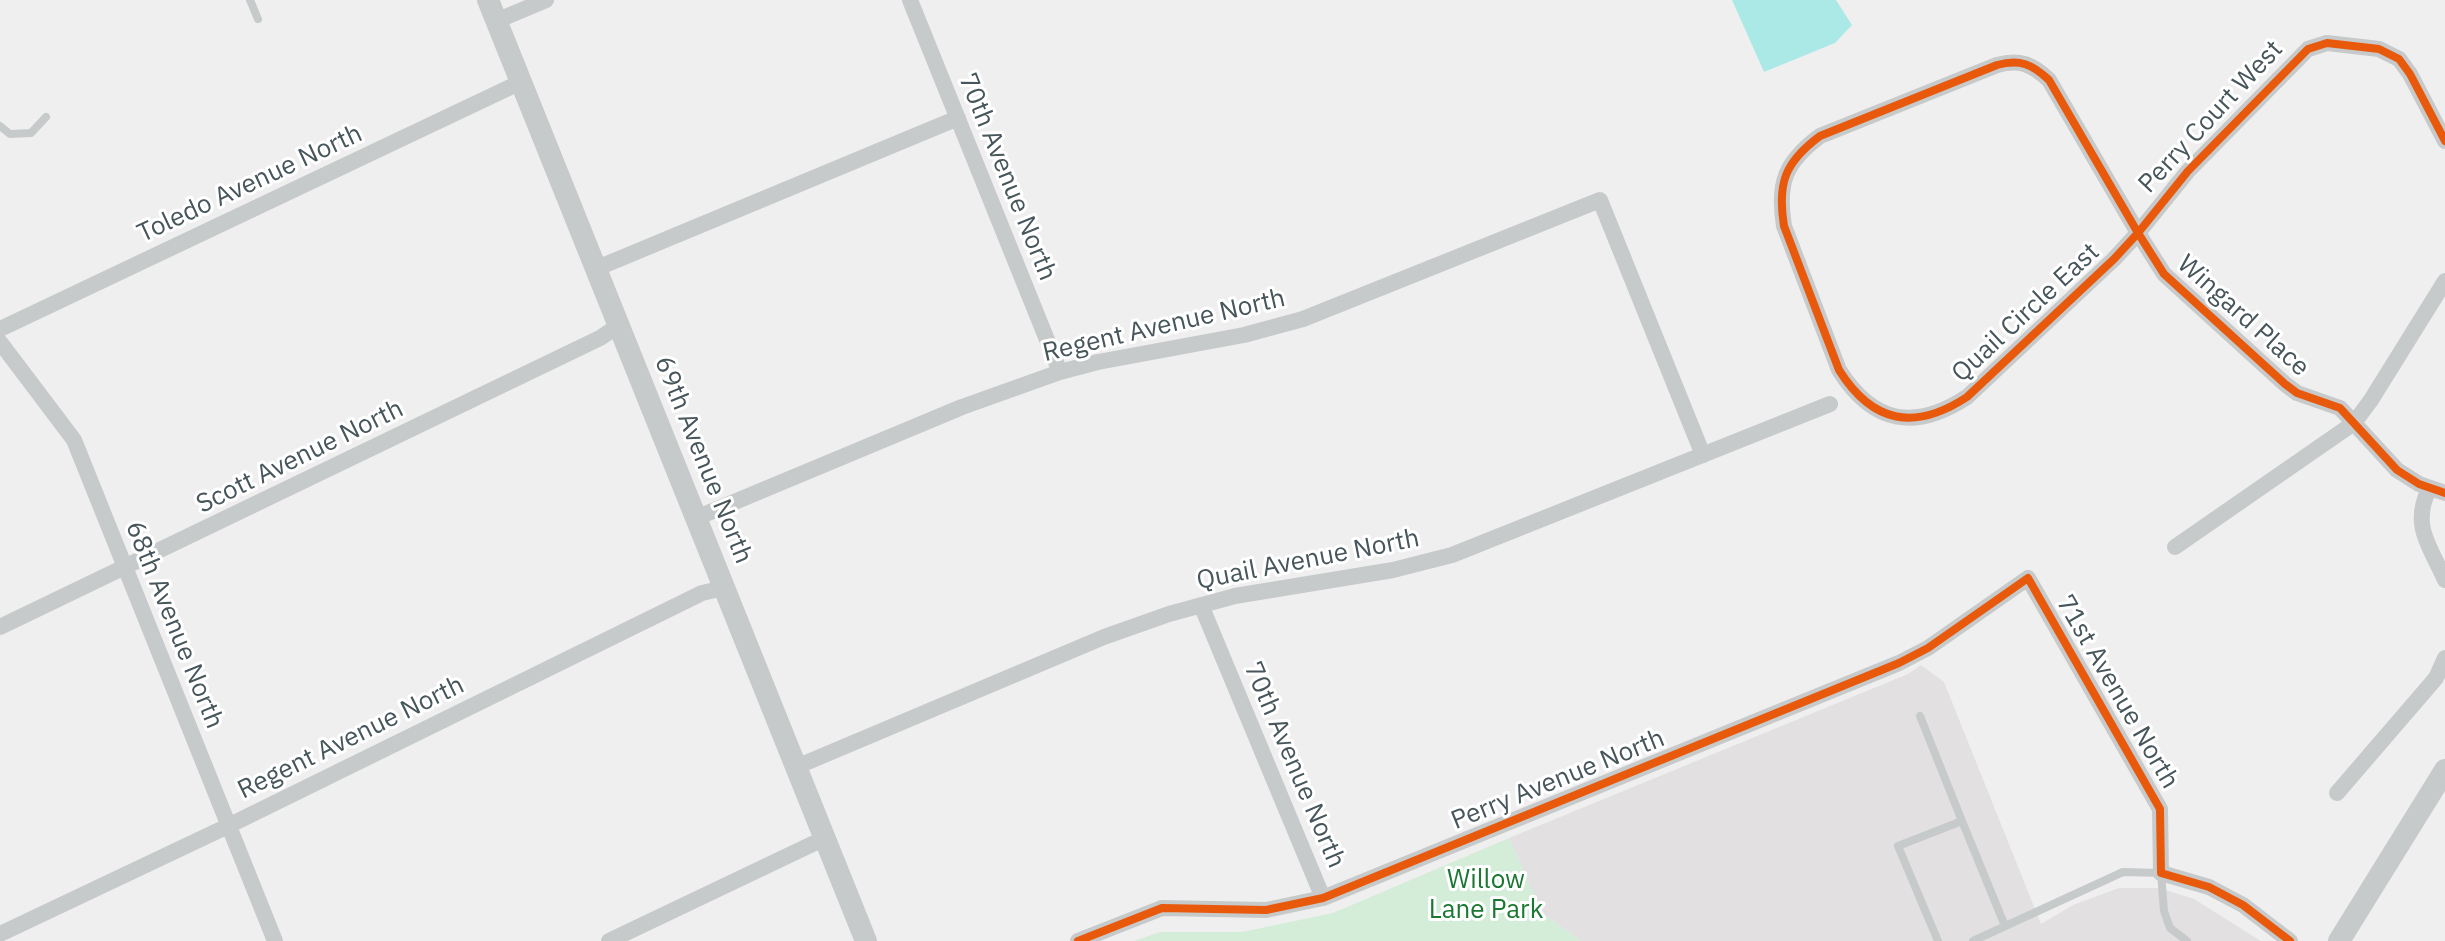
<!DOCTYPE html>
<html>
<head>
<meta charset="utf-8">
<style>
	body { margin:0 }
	canvas { display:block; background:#f0efef }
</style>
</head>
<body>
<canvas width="2445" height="941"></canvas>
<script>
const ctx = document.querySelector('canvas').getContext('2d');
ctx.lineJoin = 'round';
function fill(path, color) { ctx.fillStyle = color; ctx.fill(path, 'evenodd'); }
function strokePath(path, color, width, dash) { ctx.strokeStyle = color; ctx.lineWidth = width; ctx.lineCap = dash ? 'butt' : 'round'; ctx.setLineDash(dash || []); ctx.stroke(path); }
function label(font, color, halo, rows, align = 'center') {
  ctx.font = font + ' "IBM Plex Sans",sans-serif'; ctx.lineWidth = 6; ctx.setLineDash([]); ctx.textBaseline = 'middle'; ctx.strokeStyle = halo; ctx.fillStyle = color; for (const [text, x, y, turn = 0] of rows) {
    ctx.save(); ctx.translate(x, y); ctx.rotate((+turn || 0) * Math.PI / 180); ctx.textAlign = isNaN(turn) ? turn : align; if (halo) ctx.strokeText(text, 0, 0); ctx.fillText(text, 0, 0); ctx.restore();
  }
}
fill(new Path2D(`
	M1921 665 1944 682 2041 924 2073 905 2119 888H2160L2194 899 2261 941H1581L1542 913 1509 838 1908 674Z`), '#e2e0e1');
fill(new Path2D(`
	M1509 838 1542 913 1581 941H1134L1160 932H1242L1333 913Z`), '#d4edd8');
fill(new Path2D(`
	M1732 0H1836L1852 25 1835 43 1764 72Z`), '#abe9e7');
strokePath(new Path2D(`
	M250 0 258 19
	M0 126 10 134 31 133 46 117
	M1920 716 1962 821
	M1938 941 1898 846 1962 821 2005 926
	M1973 941 2123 872 2161 873 2164 911 2170 928 2187 941`), '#c7cacb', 8);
strokePath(new Path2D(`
	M910 0 1060 372
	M496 21 546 0
	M2445 141 2410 74 2399 59 2379 49 2327 43 2308 49 2188 171 2138 233 2114 259 1967 397C1915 431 1873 424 1839 370L1784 226C1777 183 1785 162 1820 136L1997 65C2020 59 2032 64 2049 80L2138 233 2164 274 2285 384 2297 393 2340 408 2397 470 2419 484 2445 493
	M595 269 958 118
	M0 329 521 82
	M0 342 74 440 275 941
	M2429 489C2411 526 2430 546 2445 580
	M696 518 962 407 1060 372 1098 362 1244 335 1303 319 1600 200 1703 455
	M2175 547 2354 423 2371 400 2445 281
	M1201 605 1323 898
	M0 627 600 338 618 326
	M796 767 1104 637 1169 614 1235 596 1393 570 1452 555 1830 404
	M2337 793 2436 678 2445 658
	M0 934 228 826 702 593 724 588
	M609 941 825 838
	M1078 941 1162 908 1266 910 1323 898 1899 663 1928 648 2028 578 2160 809 2161 873 2209 887 2243 905 2290 941`), '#c7cacb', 16);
strokePath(new Path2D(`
	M488 0 866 941
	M2339 941 2445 770`), '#c6cacb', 22);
strokePath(new Path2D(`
	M2445 141 2410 74 2399 59 2379 49 2327 43 2308 49 2188 171 2138 233 2114 259 1967 397C1915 431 1873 424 1839 370L1784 226C1777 183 1785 162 1820 136L1997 65C2020 59 2032 64 2049 80L2138 233 2164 274 2285 384 2297 393 2340 408 2397 470 2419 484 2445 493
	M1078 941 1162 908 1266 910 1323 898 1899 663 1928 648 2028 578 2160 809 2161 873 2209 887 2243 905 2290 941`), '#e8590c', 8);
label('26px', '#47565b', '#fff', [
	["Perry Court West",2211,117,-47],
	["70th Avenue North",1007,177,68],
	["Toledo Avenue North",250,184,-25],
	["Quail Circle East",2026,313,-43],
	["Wingard Place",2243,316,42],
	["Regent Avenue North",1164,326,-13],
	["Scott Avenue North",300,457,-26],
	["69th Avenue North",703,460,68],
	["Quail Avenue North",1308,560,-11],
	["68th Avenue North",174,625,68],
	["71st Avenue North",2117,692,60],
	["Regent Avenue North",351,738,-26],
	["70th Avenue North",1294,765,67],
	["Perry Avenue North",1558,780,-22]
]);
label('26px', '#1b7833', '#fff', [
	["Willow",1486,880],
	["Lane Park",1486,910]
]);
</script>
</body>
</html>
